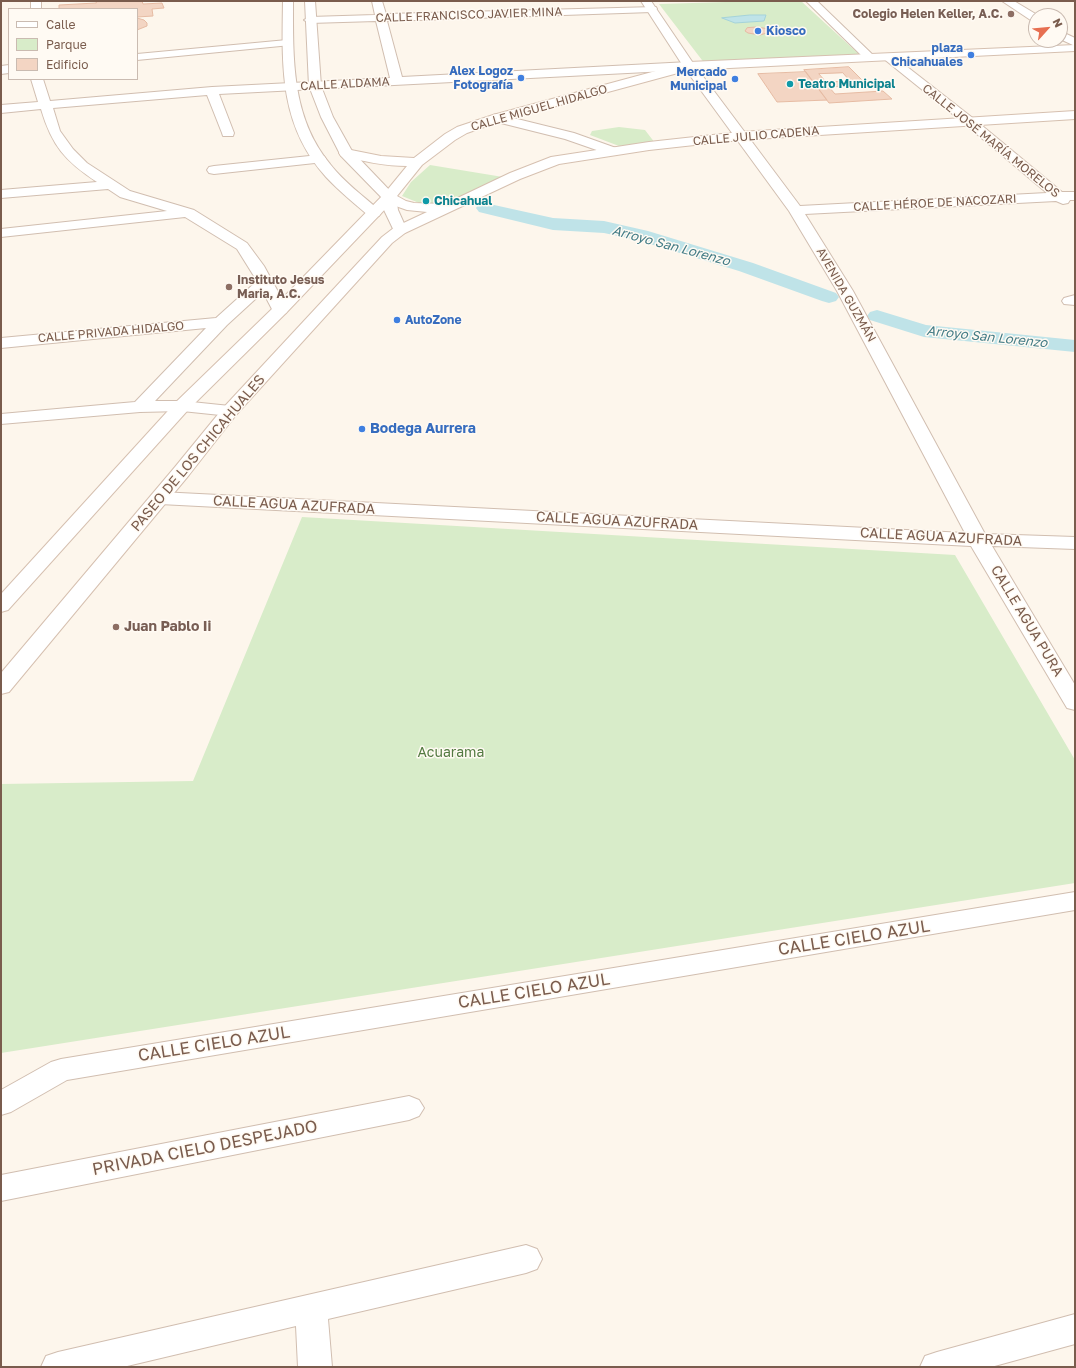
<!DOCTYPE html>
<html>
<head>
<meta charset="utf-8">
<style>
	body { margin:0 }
	#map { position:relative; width:1076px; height:1368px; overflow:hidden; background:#fdf6ec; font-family:"Golos Text",sans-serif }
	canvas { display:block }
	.frame { position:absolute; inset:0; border:2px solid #7a5c4d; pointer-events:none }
	.legend { position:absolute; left:8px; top:8px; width:130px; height:72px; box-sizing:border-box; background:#fffaf3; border:1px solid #cabbb1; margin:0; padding:5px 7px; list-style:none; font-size:12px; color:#7a5c4d }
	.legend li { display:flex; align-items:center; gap:8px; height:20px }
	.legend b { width:20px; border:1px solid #cabbb1 }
	.north { position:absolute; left:1028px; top:8px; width:40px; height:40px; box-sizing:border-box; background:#fffaf3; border:1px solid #cabbb1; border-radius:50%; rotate:63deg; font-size:11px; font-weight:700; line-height:16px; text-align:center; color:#7a5c4d }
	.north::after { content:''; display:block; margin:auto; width:14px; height:18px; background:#e76f51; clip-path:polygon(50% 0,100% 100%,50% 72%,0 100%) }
</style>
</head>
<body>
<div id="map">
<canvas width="1076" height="1368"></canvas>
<div class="frame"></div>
<ul class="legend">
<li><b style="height:5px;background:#fff"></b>Calle</li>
<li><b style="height:11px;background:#d8ecc9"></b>Parque</li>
<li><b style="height:11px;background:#f3d5c3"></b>Edificio</li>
</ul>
<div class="north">N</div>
</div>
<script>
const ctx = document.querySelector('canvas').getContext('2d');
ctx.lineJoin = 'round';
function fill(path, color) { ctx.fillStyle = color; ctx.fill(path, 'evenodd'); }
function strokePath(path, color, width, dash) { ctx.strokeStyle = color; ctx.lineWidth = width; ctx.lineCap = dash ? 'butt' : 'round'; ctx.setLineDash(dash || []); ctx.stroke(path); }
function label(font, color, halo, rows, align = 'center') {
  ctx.font = font + ' "Golos Text",sans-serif'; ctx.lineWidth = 3; ctx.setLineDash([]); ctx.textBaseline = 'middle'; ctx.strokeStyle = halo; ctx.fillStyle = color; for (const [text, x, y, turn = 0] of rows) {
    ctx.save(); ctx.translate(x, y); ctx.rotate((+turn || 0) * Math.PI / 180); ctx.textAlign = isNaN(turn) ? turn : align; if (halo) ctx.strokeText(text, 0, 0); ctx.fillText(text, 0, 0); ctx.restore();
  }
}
fill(new Path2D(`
	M759 1H801L862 57 705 64 659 4Z
	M619 127 645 130 655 143 619 146 590 135 592 131Z
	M430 165 503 177 452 201 424 205 402 196 411 182Z
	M302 517 955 555 1075 760V883L1 1053V784L193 781Z`), '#d8ecc9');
const water = new Path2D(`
	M750 15H766L764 21 735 23 722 18Z`);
fill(water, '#bfe3e8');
strokePath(water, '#a5d3da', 1);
fill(new Path2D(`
	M485 203 553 218 604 221 648 231 753 263 836 293 839 297 836 301 829 303 822 301 739 271 637 240 604 233 553 230 479 212 476 208 479 204Z
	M877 310 926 325 1075 340V352L924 337 870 320 867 316 870 312Z`), '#bfe3e8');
const building = new Path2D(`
	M96 1H142L143 4 162 3 164 8 152 9 153 16 137 17V9H59V5L96 3Z
	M137 18 144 20 147 23V26L137 30Z
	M758 27 768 29 770 32 760 35 748 33 745 31 747 28Z
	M849 67 867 85 829 87 835 94 883 91 892 99 829 103 804 70ZM843 73 850 81 826 82 819 74Z
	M806 72 827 100 777 102 758 74Z`);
fill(building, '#f3d5c3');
strokePath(building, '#e6bba3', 1);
const minor = new Path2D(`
	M31 1H41V9H31Z
	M372 1H382L386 14 656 7 657 9 652 12 387 21 402 77 689 62 693 63 800 206 1047 193 966 125 884 59 882 57 884 55H892L974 119 1062 192H1075V200H1070L1068 203 1063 204 1056 201 805 214 853 291 985 534 1075 537V549L992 546 1075 685V710L1067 708 1064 703 971 546 160 504 153 502 151 498 153 494 160 492 965 533 837 291 789 211 686 70 219 94 234 133 233 136H223L222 133 207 95 53 108 60 131 73 149 87 163 130 191 194 210 247 243 264 266 288 310 286 313 280 315 274 313 263 292 227 325 155 401H182L230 406 236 407 239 411 236 415 230 416 182 411 140 412 1 424V414L135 402 206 328 1 348V338L216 318 257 281 237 249 185 217 1 237V229L167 211 120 197 108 189 1 198V190L97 182C65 161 52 146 41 109L1 113V105L38 102 31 79H43L50 101 212 87 390 78 376 21 310 23 304 20 310 17 375 15Z
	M1002 1H1014L1039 16H1036V22L1032 21Z
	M1060 31 1075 38V46L1060 39Z
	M287 40 291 41 293 43 291 45 137 60V54Z
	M9 65V73L1 74V66Z
	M497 114 574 133 616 148 618 151 616 154 611 155 565 139 493 121 491 118 493 115Z
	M319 155 324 156 326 159 324 162 214 174 209 173 207 170 209 167 214 166Z
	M1075 295V305L1064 304 1062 301 1064 298Z
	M1075 892V910L67 1080 11 1112 1 1115V1090L51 1062 61 1059Z
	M409 1096 419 1100 424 1108 419 1116 409 1120 1 1201V1175Z
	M526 1245 537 1249 542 1259 537 1269 526 1273 328 1319 332 1367H298L296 1326 123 1367H41L46 1356 58 1352Z
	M1075 1314V1344L991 1367H920L925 1356 937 1352Z`);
const tertiary = new Path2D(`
	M283 1H293C293 58 291 117 330 164 344 182 362 195 379 210L381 213 379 216 374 217 369 216C354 203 339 191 326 177 279 125 282 66 283 1Z
	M305 1H315L321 86 333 117 352 151 396 197 398 210 407 230 405 233 400 234 395 233 384 210 382 198 341 156 321 117 309 86Z
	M641 1H651L695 66 693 69H685Z
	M806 1H817L873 55 875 57 873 59H865Z`);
const secondary = new Path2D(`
	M1075 45V51L689 70 501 121 467 133 455 140 422 165 397 196 406 201 414 203 445 204 510 173 551 157 649 142 740 132 1075 111V119L740 140 649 150 559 164 520 179 405 233 392 243 236 415 189 475 9 692 1 694V673L175 467 224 407 382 237 395 227 427 212 407 210 390 204 286 313 188 410 8 610 1 612V594L176 402 274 307 384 194 407 166C384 166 363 161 341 156L339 153 341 150 346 149 381 156 414 158 445 134 457 127 493 115 689 62Z`);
strokePath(minor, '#d1beb0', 2);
strokePath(tertiary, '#d1beb0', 2);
strokePath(secondary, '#d6c0b0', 2);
fill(minor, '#fff');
fill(tertiary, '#fff');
fill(secondary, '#fff');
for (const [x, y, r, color] of [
	[1011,14,4,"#8d6e63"],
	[758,31,4,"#3f7fe0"],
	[971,55,4,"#3f7fe0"],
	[521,78,4,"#3f7fe0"],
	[735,79,4,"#3f7fe0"],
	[790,84,4,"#0f9aa8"],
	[426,201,4,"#0f9aa8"],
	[229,287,4,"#8d6e63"],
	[397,320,4,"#3f7fe0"],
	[362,429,4,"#3f7fe0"],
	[116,627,4,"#8d6e63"]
]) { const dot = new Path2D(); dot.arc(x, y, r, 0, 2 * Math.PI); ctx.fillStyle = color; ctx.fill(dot); strokePath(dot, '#fffaf3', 1.5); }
label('bold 12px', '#785e54', '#fffaf3', [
	["Colegio Helen Keller, A.C.",1003,14],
	["Instituto Jesus",237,280,"left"],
	["Maria, A.C.",237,294,"left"]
], 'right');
label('12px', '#7a5c4d', '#fffaf3', [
	["CALLE FRANCISCO JAVIER MINA",469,15,-2],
	["CALLE ALDAMA",345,84,-3],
	["CALLE MIGUEL HIDALGO",539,108,-16],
	["CALLE JULIO CADENA",756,136,-5],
	["CALLE JOSÉ MARÍA MORELOS",991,141,39],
	["CALLE HÉROE DE NACOZARI",935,203,-3],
	["AVENIDA GUZMÁN",846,295,60],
	["CALLE PRIVADA HIDALGO",111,332,-5]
]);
label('bold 12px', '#366cbe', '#fffaf3', [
	["Kiosco",766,31,"left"],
	["plaza",963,48],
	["Chicahuales",963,62],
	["Alex Logoz",513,71],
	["Fotografía",513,85],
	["Mercado",727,72],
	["Municipal",727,86],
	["AutoZone",405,320,"left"]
], 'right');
label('bold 12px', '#0d838f', '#fffaf3', [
	["Teatro Municipal",798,84],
	["Chicahual",434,201]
], 'left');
label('italic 13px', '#437c86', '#fffaf3', [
	["Arroyo San Lorenzo",671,246,15],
	["Arroyo San Lorenzo",987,337,6]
]);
label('bold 14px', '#366cbe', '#fffaf3', [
	["Bodega Aurrera",370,429]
], 'left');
label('14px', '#7a5c4d', '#fffaf3', [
	["PASEO DE LOS CHICAHUALES",198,453,-50],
	["CALLE AGUA AZUFRADA",294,505,3],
	["CALLE AGUA AZUFRADA",617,521,3],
	["CALLE AGUA AZUFRADA",941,537,3],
	["CALLE AGUA PURA",1027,621,59]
]);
label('bold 14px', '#785e54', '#fffaf3', [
	["Juan Pablo Ii",124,627]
], 'left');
label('14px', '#537a41', '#fffaf3', [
	["Acuarama",451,753]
]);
label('17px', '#7a5c4d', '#fffaf3', [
	["CALLE CIELO AZUL",854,938,-9],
	["CALLE CIELO AZUL",534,991,-9],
	["CALLE CIELO AZUL",214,1044,-9],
	["PRIVADA CIELO DESPEJADO",205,1148,-11]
]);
</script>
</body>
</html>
